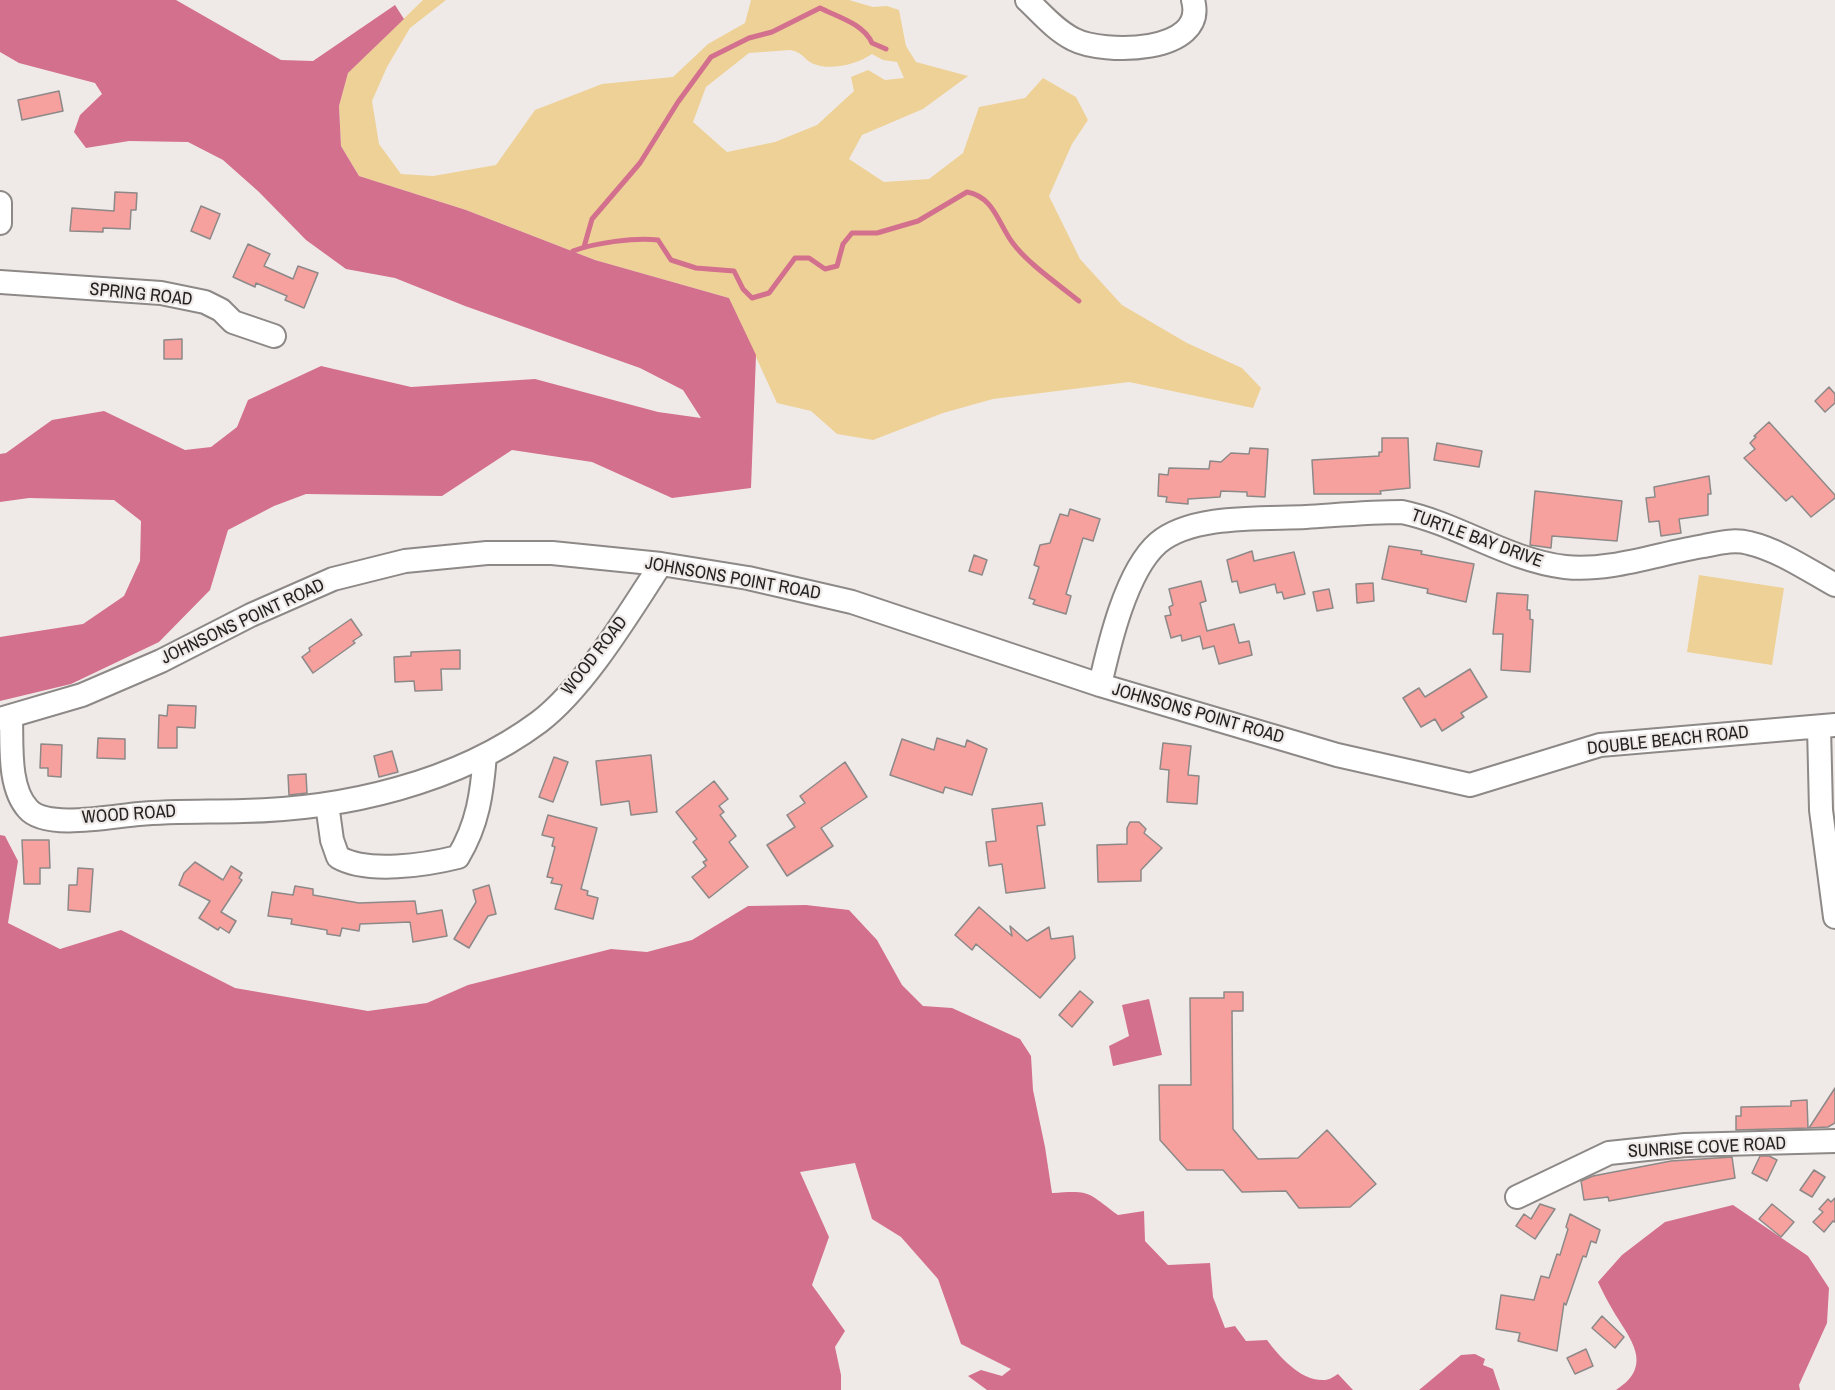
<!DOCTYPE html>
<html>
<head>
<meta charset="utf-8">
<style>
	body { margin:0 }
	canvas { display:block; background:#efeae8 }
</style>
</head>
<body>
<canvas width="1835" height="1390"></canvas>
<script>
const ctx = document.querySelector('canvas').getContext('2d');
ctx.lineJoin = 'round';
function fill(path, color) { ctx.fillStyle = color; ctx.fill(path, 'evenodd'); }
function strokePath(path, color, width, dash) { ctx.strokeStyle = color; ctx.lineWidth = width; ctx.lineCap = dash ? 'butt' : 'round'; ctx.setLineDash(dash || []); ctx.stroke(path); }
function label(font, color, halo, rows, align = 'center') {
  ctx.font = font + ' "Archivo Narrow",sans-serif'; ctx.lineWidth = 4.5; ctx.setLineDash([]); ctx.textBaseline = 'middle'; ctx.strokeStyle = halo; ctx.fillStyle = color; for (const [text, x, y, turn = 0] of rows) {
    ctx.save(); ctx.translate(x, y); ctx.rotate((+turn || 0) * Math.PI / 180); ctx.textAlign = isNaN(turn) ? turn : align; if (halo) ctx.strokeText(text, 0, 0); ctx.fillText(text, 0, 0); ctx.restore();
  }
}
fill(new Path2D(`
	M423 0H446L410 28 387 67 372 101 379 144 401 174 433 176 496 165 535 110 602 84 673 77 708 44 745 23 751 0H849L873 7 887 6 899 10 906 46 916 62 968 76 923 109 862 135 849 159 884 182 929 179 963 153 979 107 1025 98 1043 78 1076 97 1088 120 1072 144 1049 196 1080 259 1122 305 1187 343 1242 368 1261 388 1253 408 1129 382 993 399 943 413 873 440 837 434 811 411 777 403 729 298 595 260 466 210 359 176 341 146 339 106 348 73ZM790 50C803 52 804 60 814 64 831 71 858 64 872 54L883 60 897 62 904 78 885 80 868 70 851 77 854 91 817 125 775 142 727 152 693 122 706 87 749 53Z
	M1699 575 1784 588 1772 665 1687 652Z`), '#eed197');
fill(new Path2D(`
	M0 0H176L281 60 313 61 395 5 404 19 348 73 339 106 341 146 359 176 466 210 595 260 729 298 756 355 751 488 672 498 592 462 512 450 442 496 306 494 274 506 228 530 210 590 159 642 71 684 0 701V637L83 624 124 596 140 561 141 521 114 500 29 498 0 502V454L6 453 52 420 104 411 185 450 211 447 237 427 248 400 321 366 411 387 535 379 658 412 701 418 683 390 640 368 465 306 395 278 346 269 306 240 259 192 223 160 188 142 129 141 86 148 74 132 80 115 102 94 95 83 19 63 0 52Z
	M0 835 5 836 18 861 8 923 60 949 121 930 235 988 368 1011 427 1003 468 985 611 949 647 952 692 940 748 906 806 905 849 910 877 940 902 985 923 1006 952 1008 1020 1039 1031 1056 1033 1090 1045 1147 1052 1193C1091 1190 1087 1192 1118 1215L1144 1211 1145 1241 1168 1265 1210 1263 1213 1297 1225 1328 1235 1326 1246 1341 1267 1340C1279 1356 1301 1382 1325 1380 1329 1380 1335 1376 1338 1374L1353 1390H987L968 1376 981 1370 1002 1376 1011 1369 961 1344 938 1279 901 1237 872 1219 855 1163 800 1172 829 1237 812 1285 845 1331 835 1347 841 1375V1390H0Z
	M1149 999 1162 1055 1113 1066 1109 1046 1129 1036 1122 1005Z
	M1733 1205 1808 1256 1829 1288 1827 1323 1799 1385 1800 1390H1616C1657 1364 1627 1336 1611 1307 1606 1299 1602 1290 1598 1282L1622 1255 1665 1222Z
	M1475 1354 1485 1359 1483 1365 1493 1369 1500 1390H1419L1461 1355Z`), '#d3708e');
strokePath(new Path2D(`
	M584 247 592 219 640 163 678 102 711 57 749 38 772 32 820 8C838 17 864 24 872 43L886 49
	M573 251C594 243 636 237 658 240L671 260 696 268 734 271 743 289 752 298 769 293 795 258H809L825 269 837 266 843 244 852 233H877L918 221 967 192C994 197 998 223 1012 242 1027 263 1058 284 1079 301`), '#d3708e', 5);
const building = new Path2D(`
	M59 91 63 111 22 120 18 100Z
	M115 192 137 193 136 210H131L130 229 103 228V232L70 231 72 208 114 211Z
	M201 206 220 214 210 239 191 231Z
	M248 244 270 254 264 266 293 279 298 266 318 273 304 308 285 300 287 296 256 283 255 287 233 277Z
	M182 339V359H164V340Z
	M1829 387 1835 394V403L1825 412 1815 401Z
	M1769 422 1835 495V498L1811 517 1792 496 1786 501 1744 458 1755 449 1750 443 1756 437 1754 436Z
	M1382 438H1408L1410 488 1380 491 1381 494H1314L1312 460 1379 456V452H1382Z
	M1437 443 1482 451 1479 467 1434 460Z
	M1250 448 1268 449 1265 497 1247 496V492L1221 491 1220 497 1188 499V504L1166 502 1167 497 1158 496 1159 474 1168 475 1169 468 1209 469 1210 461 1221 462 1231 453 1249 454Z
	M1709 476 1711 494H1708V515L1679 519 1681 533 1661 536 1659 521 1649 522 1646 498 1655 497 1654 487Z
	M1535 491 1622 501 1617 541 1552 536 1551 548 1530 545Z
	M1070 509 1100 519 1093 541 1083 538 1066 594 1071 596 1066 614 1033 604 1035 600 1029 598 1039 567 1034 565 1040 545 1050 543 1060 514 1068 516Z
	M1389 546 1422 551 1421 554 1474 564 1466 602 1427 593 1428 589 1382 579Z
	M1252 551 1254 561 1294 552 1305 594 1284 599 1282 592 1277 593 1275 584 1240 593 1237 581 1232 582 1227 560Z
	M974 555 987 560 982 575 969 571Z
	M1201 581 1206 601 1200 603 1207 631 1234 624 1239 643 1249 641 1252 655 1219 664 1214 646 1203 649 1200 636 1182 641 1181 635 1171 638 1165 616 1171 615 1169 607 1173 605 1169 589Z
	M1373 583 1374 601 1357 603 1356 584Z
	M1329 589 1333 608 1317 611 1313 592Z
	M1497 593 1528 595 1527 610H1530V619L1533 620 1530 672 1501 670 1503 634H1493Z
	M351 619 362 635 353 641 355 643 313 673 302 657 310 651 309 648Z
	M460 650V669H441L442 690 415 691 414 681 395 682 394 657 411 656V652Z
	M1470 669 1487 697 1461 713 1464 717 1442 731 1435 719 1421 727 1403 698 1419 688 1425 697Z
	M168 705 196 706 195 728 177 727V748H158L159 715 167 716Z
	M98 738 125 739V759L97 758Z
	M937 738 965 747 967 740 987 749 972 795 945 787 943 793 890 775 902 739 934 750Z
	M1163 743 1191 746 1188 775 1199 776 1197 804 1167 802 1169 770 1160 769Z
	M41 744 62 745 61 777 48 776V768H40Z
	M392 751 398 772 379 777 374 756Z
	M651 755 657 812 631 815 629 801 601 805 596 761Z
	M554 757 568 762 553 802 539 797Z
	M845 762 867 797 821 828 833 846 787 876 767 845 795 827 787 815 805 803 800 796Z
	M306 774 307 793 289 795 288 775Z
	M714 781 728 799 719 806 724 812 720 815 736 836 729 842 748 867 709 898 692 877 706 866 703 862 707 860 693 842 697 839 676 812Z
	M1042 803 1045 825 1037 826 1045 888 1006 893 1002 864 989 866 986 842 996 841 992 809Z
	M548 815 597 828 581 889 588 891 587 895 598 898 593 919 555 909 562 885 551 883 553 878 547 877 555 847 552 846 554 838 542 835Z
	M1130 822H1139L1146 829 1144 833 1162 848 1141 870V881L1098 882 1097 845 1127 844V828Z
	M22 840H49L50 868H40V884H24Z
	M195 862 223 880 231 866 242 873 239 878 242 880 221 912 236 921 229 933 220 927 218 930 199 918 210 901 179 885 184 873Z
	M78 868 93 869 90 912 68 910 69 885H77Z
	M489 885 496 914 488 916 469 948 454 939 476 902 473 890Z
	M295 886 313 889V895L359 903 415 901 417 914 442 910 447 936 413 942 410 922 360 924 359 931 342 928 340 936 327 934V930L291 924 292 919 268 916 272 892 293 895Z
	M979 907 1012 936 1010 926 1027 941 1049 927 1051 939 1073 936 1075 958 1040 998 976 944 972 950 955 935Z
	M1080 991 1093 1002 1072 1027 1059 1015Z
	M1224 992H1243V1011H1232L1233 1129 1258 1159 1298 1158 1327 1130 1376 1184 1350 1207 1299 1208 1286 1191 1242 1192 1223 1170H1187L1160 1140 1159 1085H1191L1190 998H1224Z
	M1835 1088V1123L1828 1127 1809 1128Z
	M1807 1100 1808 1128 1736 1130V1116H1741V1107L1791 1106V1101Z
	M1760 1156H1769L1777 1160 1767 1181 1752 1173Z
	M1732 1157 1735 1178 1609 1201 1608 1197 1584 1200 1581 1181 1593 1176 1671 1161Z
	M1814 1170 1825 1177 1812 1197 1800 1190Z
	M1835 1198V1222L1833 1221 1824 1232 1813 1222 1823 1212 1819 1209 1828 1199 1831 1202Z
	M1540 1204 1555 1209 1535 1239 1516 1226 1524 1214 1531 1219Z
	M1772 1204 1794 1222 1781 1237 1759 1219Z
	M1570 1214 1600 1230 1596 1243 1591 1241 1586 1257 1583 1256 1566 1305 1564 1303 1557 1351 1518 1341 1520 1333 1496 1329 1501 1295 1534 1300 1541 1276 1549 1278 1557 1254 1560 1255 1568 1229 1566 1227Z
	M1602 1316 1624 1337 1615 1348 1592 1328Z
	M1586 1349 1593 1366 1575 1374 1567 1358Z`);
fill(building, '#f6a19d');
strokePath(building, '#8d8989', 1.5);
const minor = new Path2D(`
	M1027 0C1041 13 1055 30 1073 39 1103 55 1208 54 1193 0
	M0 203V223
	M0 282 161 293 205 302 221 310 233 322 274 336
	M1100 685C1109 645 1126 571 1158 543 1192 514 1264 519 1306 517 1338 515 1370 512 1402 512 1459 524 1507 560 1565 567 1610 572 1660 553 1704 546 1719 543 1734 539 1749 543 1779 550 1808 570 1835 585
	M11 717C12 745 8 787 28 809 46 830 113 816 139 814 174 811 208 812 243 811 344 809 457 783 539 722 585 687 629 613 661 564
	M0 719 82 695 161 661 251 615 333 579 405 561 487 553H552L661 564 748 578 852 602 1100 685 1337 755 1470 785 1600 745 1835 725
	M1819 727 1821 810 1835 917
	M327 804 332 840 338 857C367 874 426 865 458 857 478 824 482 793 485 755
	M1517 1197 1609 1153 1685 1145 1835 1141`);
strokePath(minor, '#8d8987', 26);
strokePath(minor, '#fff', 22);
label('18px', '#242322', '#efeae8', [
	["SPRING ROAD",141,295,6],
	["TURTLE BAY DRIVE",1477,539,20],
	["JOHNSONS POINT ROAD",733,579,10],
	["JOHNSONS POINT ROAD",243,622,-25],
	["WOOD ROAD",595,656,-52],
	["JOHNSONS POINT ROAD",1198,714,16],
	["DOUBLE BEACH ROAD",1668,741,-6],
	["WOOD ROAD",129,815,-4],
	["SUNRISE COVE ROAD",1707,1148,-3]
]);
</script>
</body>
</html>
